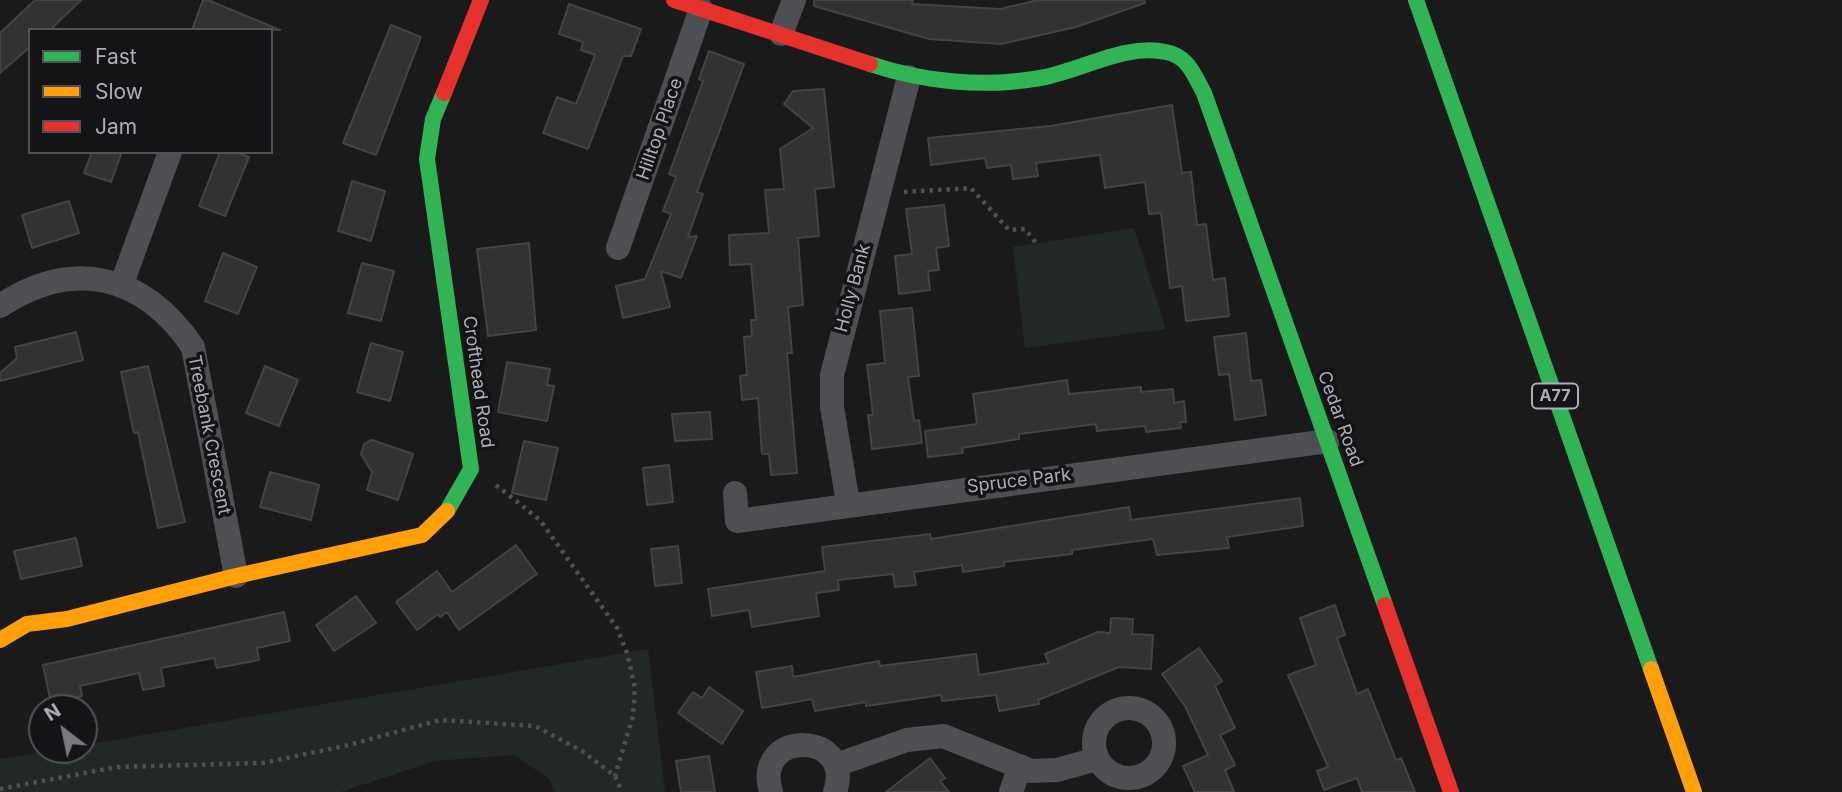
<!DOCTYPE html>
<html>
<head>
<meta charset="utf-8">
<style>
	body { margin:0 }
	#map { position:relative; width:1842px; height:792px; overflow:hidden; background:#1a1a1a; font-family:Inter,sans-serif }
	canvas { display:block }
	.legend { position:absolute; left:28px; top:28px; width:245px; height:126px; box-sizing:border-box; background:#141416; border:2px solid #515258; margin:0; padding:9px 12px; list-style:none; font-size:21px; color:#acaeba }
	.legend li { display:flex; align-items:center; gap:14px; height:35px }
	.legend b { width:35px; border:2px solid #515258 }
	.north { position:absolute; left:28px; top:694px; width:70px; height:70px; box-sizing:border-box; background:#141416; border:2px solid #515258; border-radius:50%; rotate:328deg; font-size:19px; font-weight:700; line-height:28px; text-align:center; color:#acaeba }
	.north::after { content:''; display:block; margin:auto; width:24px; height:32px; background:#797a82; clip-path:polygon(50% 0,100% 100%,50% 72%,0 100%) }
</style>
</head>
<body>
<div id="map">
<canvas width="1842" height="792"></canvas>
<ul class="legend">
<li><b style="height:9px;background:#30b455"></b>Fast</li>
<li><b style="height:9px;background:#ff9f0a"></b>Slow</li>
<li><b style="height:9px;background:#e5322d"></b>Jam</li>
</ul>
<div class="north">N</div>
</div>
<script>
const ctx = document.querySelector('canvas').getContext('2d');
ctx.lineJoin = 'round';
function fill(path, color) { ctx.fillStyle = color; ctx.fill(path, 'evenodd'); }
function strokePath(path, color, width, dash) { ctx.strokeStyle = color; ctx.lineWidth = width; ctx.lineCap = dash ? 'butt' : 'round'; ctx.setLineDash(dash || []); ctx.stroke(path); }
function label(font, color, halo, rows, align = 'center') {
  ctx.font = font + ' Inter,sans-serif'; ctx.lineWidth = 7; ctx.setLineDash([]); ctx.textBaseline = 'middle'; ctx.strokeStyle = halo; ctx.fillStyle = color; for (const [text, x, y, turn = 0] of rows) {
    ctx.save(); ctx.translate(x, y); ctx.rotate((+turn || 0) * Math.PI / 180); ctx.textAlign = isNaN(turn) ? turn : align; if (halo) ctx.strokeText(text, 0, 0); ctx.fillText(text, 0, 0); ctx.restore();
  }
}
fill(new Path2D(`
	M1134 228 1166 329 1025 348 1013 247Z
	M648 649 665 792H556L548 778 514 755 435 761 340 792H0V759L53 750H84V745Z`), '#222924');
const building = new Path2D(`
	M35 0H81L50 30H30V47L0 73V33Z
	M203 0H208L280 30H192Z
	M814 0H913L912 4 1000 9 1038 0H1144L1145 3 1076 27 1001 44 929 39 814 6Z
	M569 4 641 29 631 56H623L588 149 543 133 557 97 576 104 595 55 581 50 583 42 559 34Z
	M391 25 421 37 376 155 343 143Z
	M709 51 744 64 697 192 703 194 688 237 697 236 681 278 661 271 670 307 623 318 616 286 645 279 671 214 663 211 676 177 669 174 703 81 699 79Z
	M824 89 834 187 815 189 819 236 798 238 803 305 788 307 792 353H787L797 473 771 475 769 454H762L758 398 742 400 740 376 747 375 744 337 752 336 751 320H756L751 264 730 265 729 235 769 233 765 190 784 189 780 149 813 128 784 104 793 91Z
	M1172 105 1182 173 1191 172 1197 225 1206 224 1213 280 1225 278 1229 316 1186 321 1182 286 1170 288 1161 213 1149 214 1145 182 1105 188 1100 155 1036 163 1038 176 1013 179 1011 165 987 168 985 158 931 165 928 138 1050 126Z
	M92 152H122L111 182 84 173Z
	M220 152H237L249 157 225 216 199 206Z
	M352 181 385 191 371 241 338 231Z
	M69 201 79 233 32 248 22 215Z
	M944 205 949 246 936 248 939 270 928 271 930 290 899 294 895 256 912 254 906 209Z
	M529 243 536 330 488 336 477 249Z
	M223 253 257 267 238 314 205 301Z
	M362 263 394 271 381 321 348 313Z
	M912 308 919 376 908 377 914 421 919 420 922 443 872 449 868 415H873L867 365 885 363 880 311Z
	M76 332 83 360 0 381V373L17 358 15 347Z
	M1246 333 1251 381 1261 380 1266 415 1235 420 1229 374 1219 375 1214 337Z
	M371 343 403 352 390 401 357 392Z
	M507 362 550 369 547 385 554 386 547 421 498 412Z
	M148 366 185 522 158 528 138 432 134 433 133 429 121 372Z
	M265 366 298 380 279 426 246 413Z
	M1067 380 1069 394 1141 387V392L1173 389 1174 403 1184 401 1186 422H1180L1181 428 1146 432 1145 426 1097 431 1096 424 1019 434V439L962 448 963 453 928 457 925 431 977 424 973 394Z
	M710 412 712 439 675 441 672 414Z
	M372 440 413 454 398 500 367 490 372 472 361 454 364 444Z
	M524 441 558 448 546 500 512 493Z
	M669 465 673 502 647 505 643 468Z
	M270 472 319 485 311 520 260 507Z
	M1300 498 1303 526 1227 537 1229 548 1157 555 1153 539 1072 550V554L1004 562V566L963 572 962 565 914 572 916 585 895 587 893 574 838 580 839 590 816 593 819 616 752 627 749 610 712 616 708 589 825 571 822 547 930 534 931 539 1129 507 1131 520Z
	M76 538 82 566 21 579 14 551Z
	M516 545 537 574 459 630 447 612 440 617 438 614 417 630 396 602 437 571 452 592Z
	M678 546 682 583 655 586 651 549Z
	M356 596 376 623 334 651 316 625Z
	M1335 605 1345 635 1337 638 1357 694 1368 689 1396 760 1401 758 1415 792H1362L1357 778 1324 790 1317 771 1328 767 1288 675 1316 665 1300 618Z
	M284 612 290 641 257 648 259 660 217 668 214 658 161 668 164 686 143 690 139 673 80 686 82 696 51 703 43 665Z
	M1111 618 1133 619 1132 634 1153 635 1151 669 1119 667 1038 700 1039 704 999 711 996 695 942 701 941 695 866 706V702L815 711 812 699 762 708 756 672 792 666 793 677 879 661 880 666 976 654 979 675 1049 663 1045 654 1098 632 1110 633Z
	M1199 648 1222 681 1215 686 1235 728 1220 735 1235 765 1225 770 1234 792H1195L1183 766 1208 755 1185 706 1162 674Z
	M709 687 743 711 722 744 678 713 693 692 702 698Z
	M709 756 715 792H681L676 761Z
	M930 758 945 778 940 781 949 792H886Z`);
fill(building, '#323232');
strokePath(building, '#434346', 2);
strokePath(new Path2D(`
	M904 192 971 188 1009 230 1025 229 1037 244
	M496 485 540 520 617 628 627 653 635 688 633 716 615 776
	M0 789 117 767 263 763 349 745 440 720 535 726 582 751 615 776 622 792`), '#505054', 4.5, [3.5, 5]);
strokePath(new Path2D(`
	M781 34 794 0
	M618 248 701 9
	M121 286 170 152
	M0 306C74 257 144 275 193 347L236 576
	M735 493 737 521 1328 441
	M848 503 832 407V375L909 77
	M1094 743a35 35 0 1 1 70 0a35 35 0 1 1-70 0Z
	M836 765 907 740 943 736 1031 771 1057 770 1097 759
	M771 792C752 728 856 731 835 792
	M1011 792 1020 766`), '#4e4f53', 24);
strokePath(new Path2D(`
	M1416 0 1651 669
	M870 64C924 82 984 88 1040 78 1081 71 1125 43 1166 52 1188 56 1194 75 1204 93L1385 605
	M444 93 433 119 427 159 471 469 447 511`), '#30b455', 16);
strokePath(new Path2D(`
	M0 640 27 624 67 619 236 576 422 535 447 511
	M1651 669 1694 792`), '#ff9f0a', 16);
strokePath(new Path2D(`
	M674 0 870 64
	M444 93 481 0
	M1385 605 1451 792`), '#e5322d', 16);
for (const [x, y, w] of [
	[1555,396,46]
]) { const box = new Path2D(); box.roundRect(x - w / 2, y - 12.5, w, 25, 5); ctx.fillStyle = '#141416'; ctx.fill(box); strokePath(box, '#acaeba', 2); }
label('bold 16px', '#acaeba', null, [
	["A77",1555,396]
]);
label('18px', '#acaeba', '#141416', [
	["Hilltop Place",660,129,-71],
	["Holly Bank",853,288,-75],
	["Crofthead Road",478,382,82],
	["Cedar Road",1340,419,70],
	["Treebank Crescent",209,435,79],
	["Spruce Park",1019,481,-7]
]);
</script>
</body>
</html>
